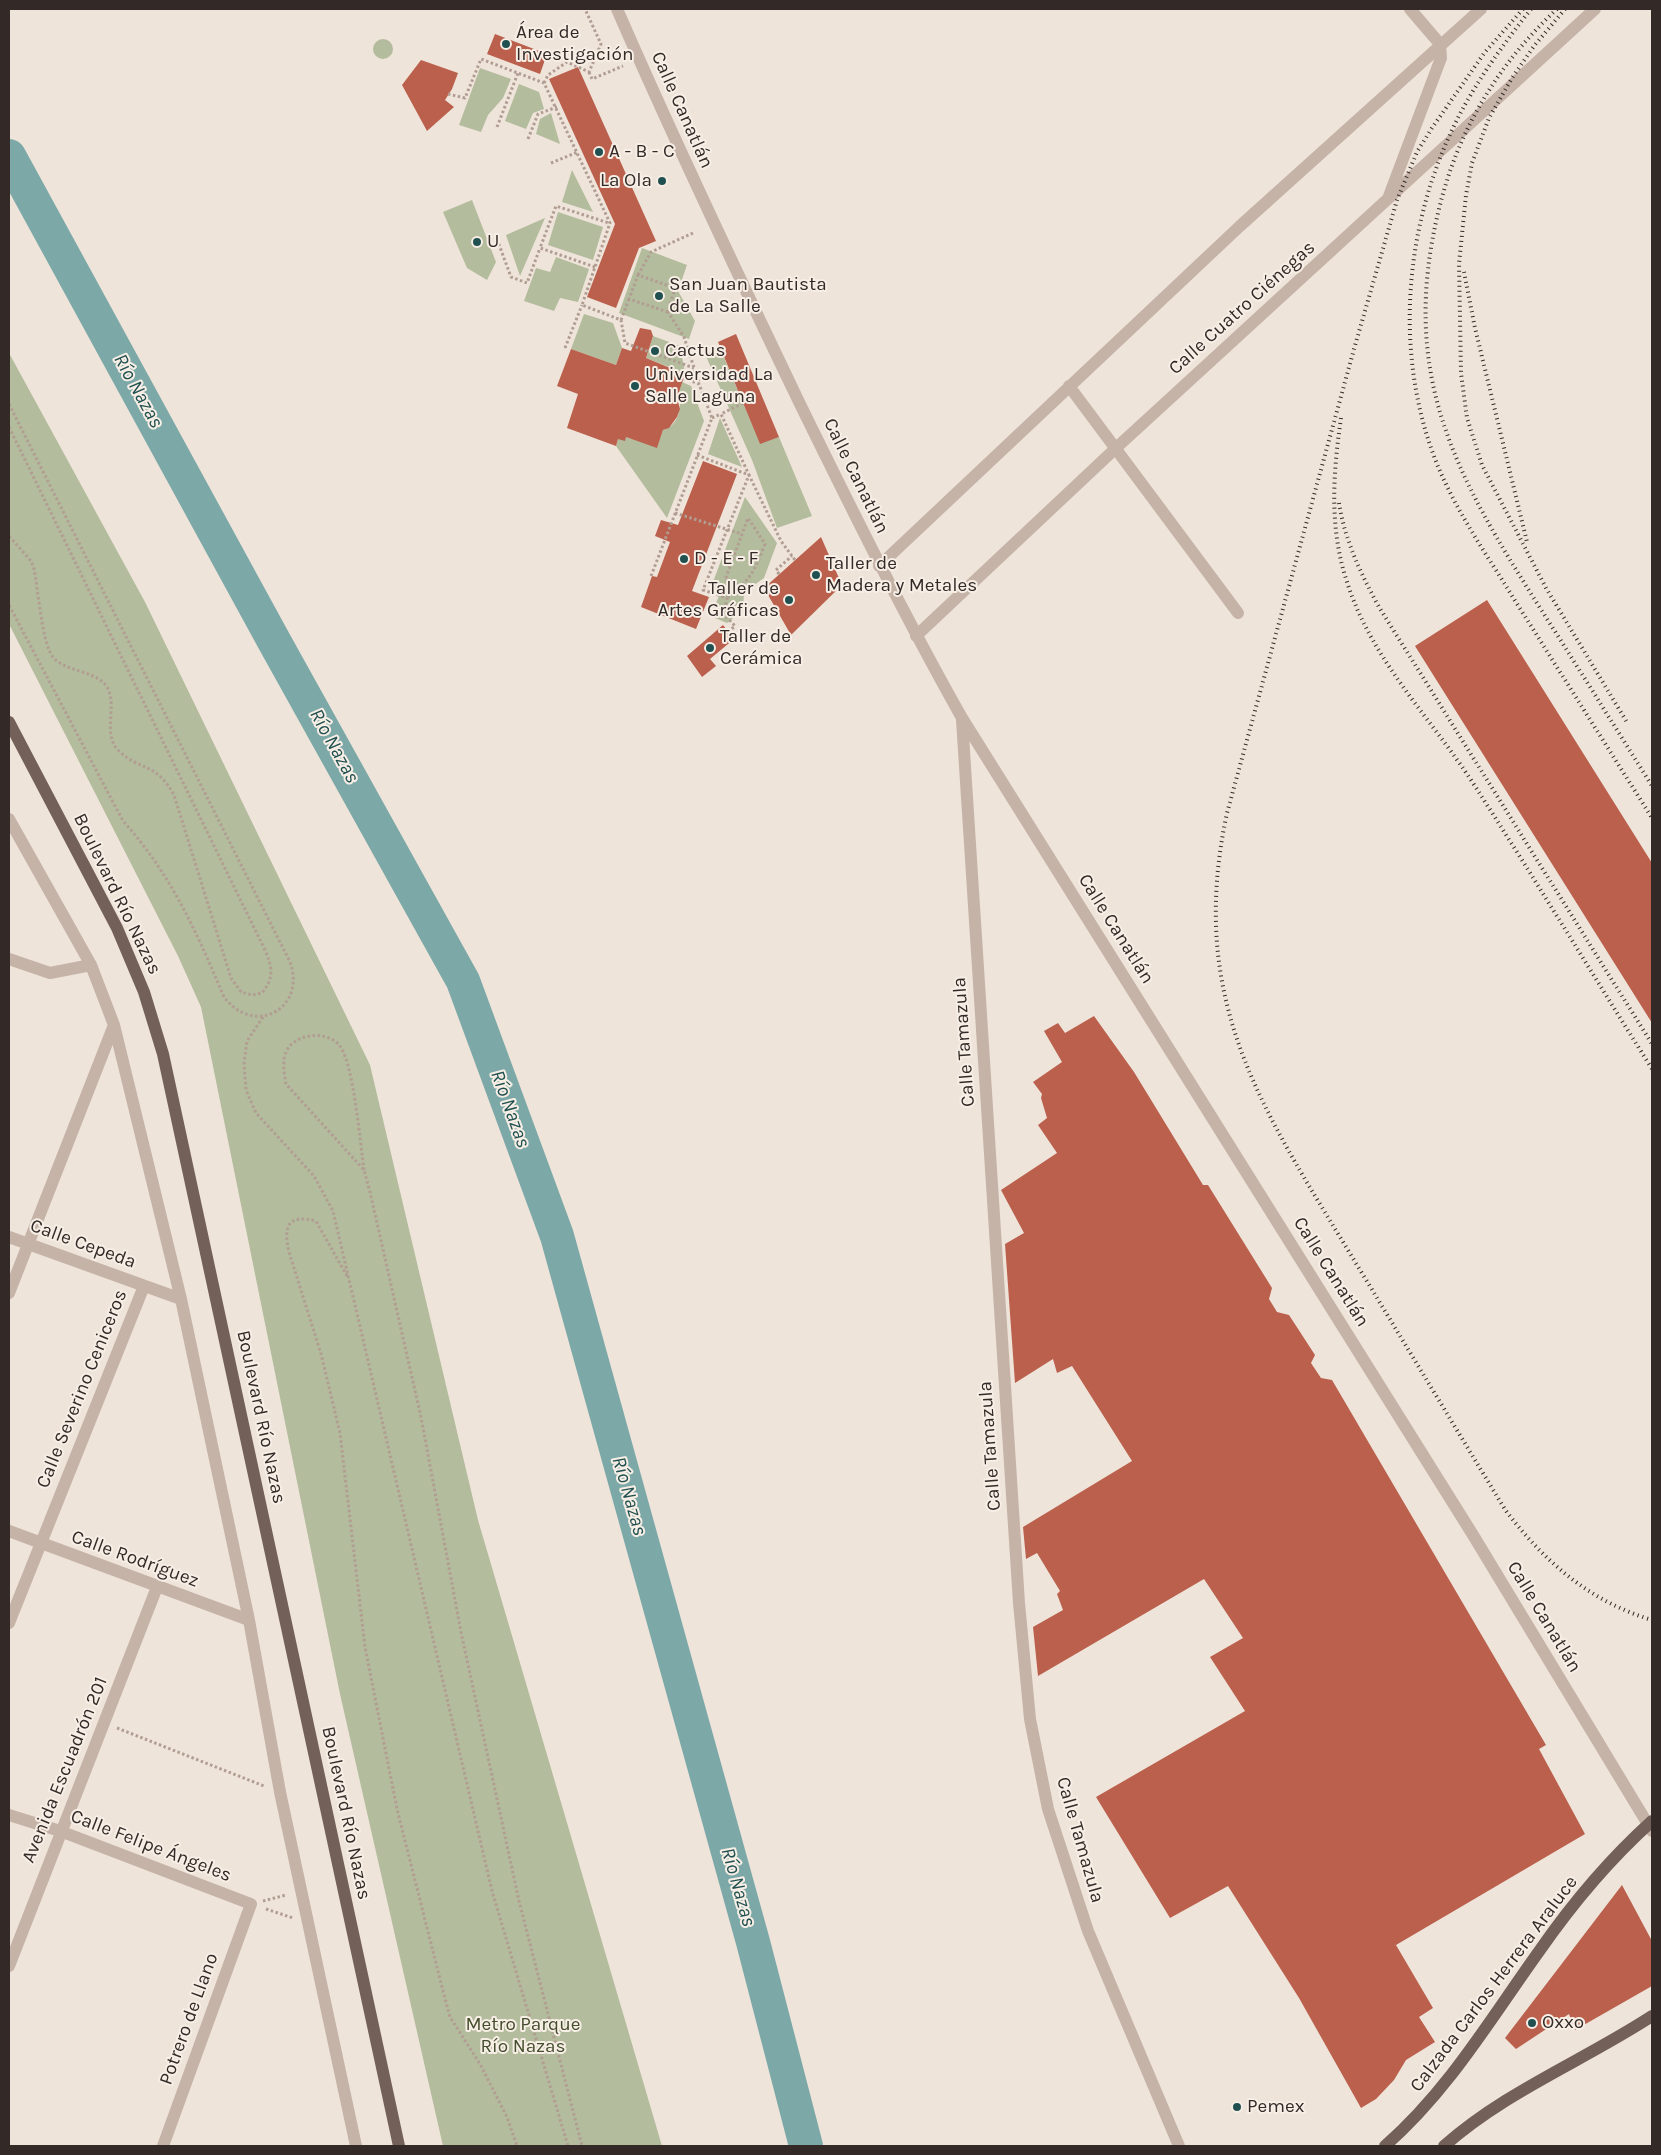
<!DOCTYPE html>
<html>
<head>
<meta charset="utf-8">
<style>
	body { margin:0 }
	#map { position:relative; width:1661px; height:2155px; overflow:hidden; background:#efe4da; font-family:Karla,sans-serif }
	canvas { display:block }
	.frame { position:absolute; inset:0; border:10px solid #332a27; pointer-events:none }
</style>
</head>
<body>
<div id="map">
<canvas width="1661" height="2155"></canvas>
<div class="frame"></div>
</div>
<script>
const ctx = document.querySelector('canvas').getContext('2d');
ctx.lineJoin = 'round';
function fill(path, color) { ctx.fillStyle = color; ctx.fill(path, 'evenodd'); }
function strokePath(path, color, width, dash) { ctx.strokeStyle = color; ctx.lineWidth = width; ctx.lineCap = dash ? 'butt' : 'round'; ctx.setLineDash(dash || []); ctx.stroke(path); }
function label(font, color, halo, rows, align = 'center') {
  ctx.font = font + ' Karla,sans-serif'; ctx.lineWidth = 4; ctx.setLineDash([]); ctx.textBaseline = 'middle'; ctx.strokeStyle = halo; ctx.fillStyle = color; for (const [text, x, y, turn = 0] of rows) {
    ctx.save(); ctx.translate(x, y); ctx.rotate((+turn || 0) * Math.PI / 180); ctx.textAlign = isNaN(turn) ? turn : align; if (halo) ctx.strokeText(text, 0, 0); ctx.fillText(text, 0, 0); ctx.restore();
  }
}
fill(new Path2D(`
	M373 49a10 10 0 1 1 20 0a10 10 0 1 1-20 0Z
	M480 68 511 79 503 98 488 115 481 132 459 125Z
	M519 84 539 92 544 109 533 113 526 129 505 121Z
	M551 113 560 144 536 134 540 119Z
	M572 170 593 212 562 202Z
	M472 200 496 262 487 280 467 268 443 212Z
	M558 212 603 227 593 260 548 245Z
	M545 218 520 276 506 235Z
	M642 248 687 265 678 291 695 321 689 339 619 313Z
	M556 257 589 269 578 302 560 298 554 311 524 301 536 268 550 272Z
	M584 314 613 323 622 348 616 365 571 349Z
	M653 336 680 346 685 373 646 358Z
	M720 348 760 443 779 437 812 516 777 528 752 460 705 354Z
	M9 353 145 602 370 1065 478 1520 662 2146H443L340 1694 201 1007 178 956 9 624Z
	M682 382 691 386 704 421 667 518 616 446 618 439 626 437 657 447 663 430C676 426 680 414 680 402L677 398Z
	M720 418 742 467 708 454Z
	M745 497 777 543 764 578 744 592 743 610 727 623 710 616 720 594 710 590Z`), '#b3bc9c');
strokePath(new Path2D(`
	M9 156 274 641 463 981 557 1236 753 1942 806 2146`), '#7ca9a8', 34);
fill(new Path2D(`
	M495 34 547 54 540 74 487 54Z
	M421 60 458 73 452 89 445 100 454 107 427 131 402 85Z
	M578 67 656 241 639 248 616 308 587 297 615 224 549 79Z
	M640 328 651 330 653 336 646 358 685 374 677 398 680 409 677 417 669 428 663 430 657 448 626 437 625 441 618 439 616 446 567 428 578 394 557 386 571 349 616 365 622 348 631 351Z
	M736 334 779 437 760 444 718 342Z
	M703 461 737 474 692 591 709 597 696 629 641 607 652 576 657 577 670 542 655 536 661 520 678 525Z
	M821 537 842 585 791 635 764 588Z
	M1487 600 1652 863V1023L1415 646Z
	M723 625 734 639 710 659 716 666 702 677 687 656Z
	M1094 1016 1134 1072 1203 1185H1208L1272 1288 1269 1299 1277 1312 1289 1315 1315 1355 1311 1363 1321 1378 1332 1380 1546 1745 1539 1749 1585 1834 1396 1945 1433 2008 1419 2017 1435 2042 1406 2060 1394 2080 1376 2099 1361 2108 1299 1998 1228 1886 1170 1918 1096 1797 1245 1711 1210 1657 1243 1638 1204 1579 1038 1676 1033 1627 1063 1610 1057 1594 1060 1591 1037 1553 1026 1559 1023 1527 1132 1461 1072 1366 1057 1373 1053 1359 1015 1383 1005 1244 1024 1233 1001 1190 1057 1153 1038 1125 1047 1118 1041 1098 1042 1094 1033 1082 1062 1062 1044 1031 1058 1023 1065 1033Z
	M1622 1885 1652 1941V1986L1575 2030 1569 2014 1516 2049 1505 2038Z`), '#ba604d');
strokePath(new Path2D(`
	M589 72 592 79 623 66
	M544 83 548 75 567 62 589 72 601 44 585 9
	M448 94 465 98 481 59 544 83 610 223 582 305 621 320 625 343 694 368
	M497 127 518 73
	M528 139 538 114 557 107
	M551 163 578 152
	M497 239 511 277 527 283 540 248
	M595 267 540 248 556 206 609 223
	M638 275 651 252 693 233
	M668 312 629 299 638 275 675 288 668 312 684 337 699 383
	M621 320 629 299
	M565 348 582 305
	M9 404 290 962C307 1009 254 1037 224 997 196 931 171 874 123 821L9 605
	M712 418 721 414
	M9 427 264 948C272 966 275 977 262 993L252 995 241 992 231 978 174 795C156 762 140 771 119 751 102 735 117 708 108 689 99 670 66 673 53 657 42 644 38 588 34 569L31 561 9 536
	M697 455 749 475 781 541 795 560
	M675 513 742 534
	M779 574 776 570 792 556
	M651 576 712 418 699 384 684 378
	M727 598C751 579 754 572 765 544L748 518 725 580 742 586
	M728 632 735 626 724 614 727 598 703 590 749 475 721 414 743 403
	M263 1017 247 1041 244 1064 246 1090 256 1113 314 1176 333 1211 492 1891 568 2146
	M364 1170C360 1142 354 1066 340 1046 329 1031 300 1033 289 1047 281 1058 284 1072 286 1084L364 1170 370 1192 421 1417 461 1632 519 1901 582 2146
	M347 1276 316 1221C288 1214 283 1226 289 1252L321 1354 340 1433 365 1647 397 1809 442 1987 450 2017 480 2064 507 2117 517 2146
	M117 1728 264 1786
	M263 1901 286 1895
	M266 1909 293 1918`), '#b19d92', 3, [2.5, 2.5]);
strokePath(new Path2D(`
	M617 9C675 142 737 273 800 404 852 510 904 615 962 718L1473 1535 1652 1831
	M1389 196 1441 58 1440 44 1410 9
	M1069 386 1238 613
	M879 566 1240 226 1481 9
	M916 636 1116 448 1595 9
	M962 720 1019 1603 1030 1719 1048 1809 1088 1931 1179 2146
	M9 819 91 965 114 1025 181 1299 249 1620 280 1792 356 2146
	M9 959 50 973 91 965
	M9 1237 181 1299
	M9 1293 114 1025
	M9 1531 249 1620
	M9 1623 144 1286
	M9 1815 60 1831 251 1904 163 2146
	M9 1966 157 1587`), '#c5b3a7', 12);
strokePath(new Path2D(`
	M9 722 117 928 144 992 163 1054 399 2146
	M1385 2146C1449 2090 1491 2018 1540 1950 1572 1904 1611 1858 1652 1821
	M1444 2146C1506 2091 1583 2061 1652 2016`), '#736059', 12);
strokePath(new Path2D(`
	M1523 9 1485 52 1432 128 1417 152 1397 200 1354 349 1227 813C1186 1003 1264 1111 1357 1265 1407 1347 1456 1429 1506 1511 1545 1562 1589 1601 1652 1620
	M1531 9C1503 45 1474 84 1454 126 1406 225 1395 344 1431 448 1450 503 1484 550 1514 599 1560 672 1606 745 1652 818
	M1557 9C1498 64 1458 130 1439 209 1398 375 1456 476 1542 611 1579 669 1615 727 1652 786
	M1565 9 1534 46 1512 78 1489 118 1472 163 1466 195 1459 264 1461 373 1467 418 1482 465 1546 588 1628 724
	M1464 272 1475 328 1527 542
	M1341 418C1333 473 1329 528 1347 582 1371 658 1428 715 1471 780 1533 876 1592 973 1652 1069
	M1339 503C1345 541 1361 574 1379 607L1652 1044`), '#332a27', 4, [1, 4]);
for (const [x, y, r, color] of [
	[506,44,5,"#215050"],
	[599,152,5,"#215050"],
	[662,181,5,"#215050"],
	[477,242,5,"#215050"],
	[659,296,5,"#215050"],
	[655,351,5,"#215050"],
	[635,386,5,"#215050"],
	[684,559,5,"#215050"],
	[816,575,5,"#215050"],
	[789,600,5,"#215050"],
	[710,648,5,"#215050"],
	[1532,2023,5,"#215050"],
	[1237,2107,5,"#215050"]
]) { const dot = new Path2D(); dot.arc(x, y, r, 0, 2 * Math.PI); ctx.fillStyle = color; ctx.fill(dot); strokePath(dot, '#f7eee6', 2); }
label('19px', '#332a27', '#f7eee6', [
	["Área de",516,33],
	["Investigación",516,55],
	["A - B - C",609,152],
	["La Ola",652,181,"right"],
	["U",487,242],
	["San Juan Bautista",669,285],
	["de La Salle",669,307],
	["Cactus",665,351],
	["Universidad La",645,375],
	["Salle Laguna",645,397],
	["D - E - F",694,559],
	["Taller de",826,564],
	["Madera y Metales",826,586],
	["Taller de",779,589,"right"],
	["Artes Gráficas",779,611,"right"],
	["Taller de",720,637],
	["Cerámica",720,659],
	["Oxxo",1542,2023],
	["Pemex",1247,2107]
], 'left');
label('19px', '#332a27', '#f7eee6', [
	["Calle Canatlán",682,110,66],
	["Calle Cuatro Ciénegas",1242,308,-42],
	["Calle Canatlán",856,476,64],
	["Boulevard Río Nazas",117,894,64],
	["Calle Canatlán",1116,929,58],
	["Calle Tamazula",964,1042,-94],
	["Calle Cepeda",83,1244,20],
	["Calle Canatlán",1331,1272,58],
	["Calle Severino Ceniceros",82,1389,-68],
	["Boulevard Río Nazas",261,1417,78],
	["Calle Tamazula",990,1446,-94],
	["Calle Rodríguez",135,1559,20],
	["Calle Canatlán",1544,1617,59],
	["Avenida Escuadrón 201",65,1770,-68],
	["Boulevard Río Nazas",346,1813,78],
	["Calle Tamazula",1080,1840,74],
	["Calle Felipe Ángeles",151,1846,21],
	["Calzada Carlos Herrera Araluce",1494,1984,-53],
	["Potrero de Llano",189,2019,-70]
]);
label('19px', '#444e2d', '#f7eee6', [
	["Metro Parque",523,2025],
	["Río Nazas",523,2047]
]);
label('italic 20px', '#215050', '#f7eee6', [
	["Río Nazas",138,391,61],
	["Río Nazas",334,746,61],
	["Río Nazas",510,1109,70],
	["Río Nazas",629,1496,74],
	["Río Nazas",738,1887,74]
]);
</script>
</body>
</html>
